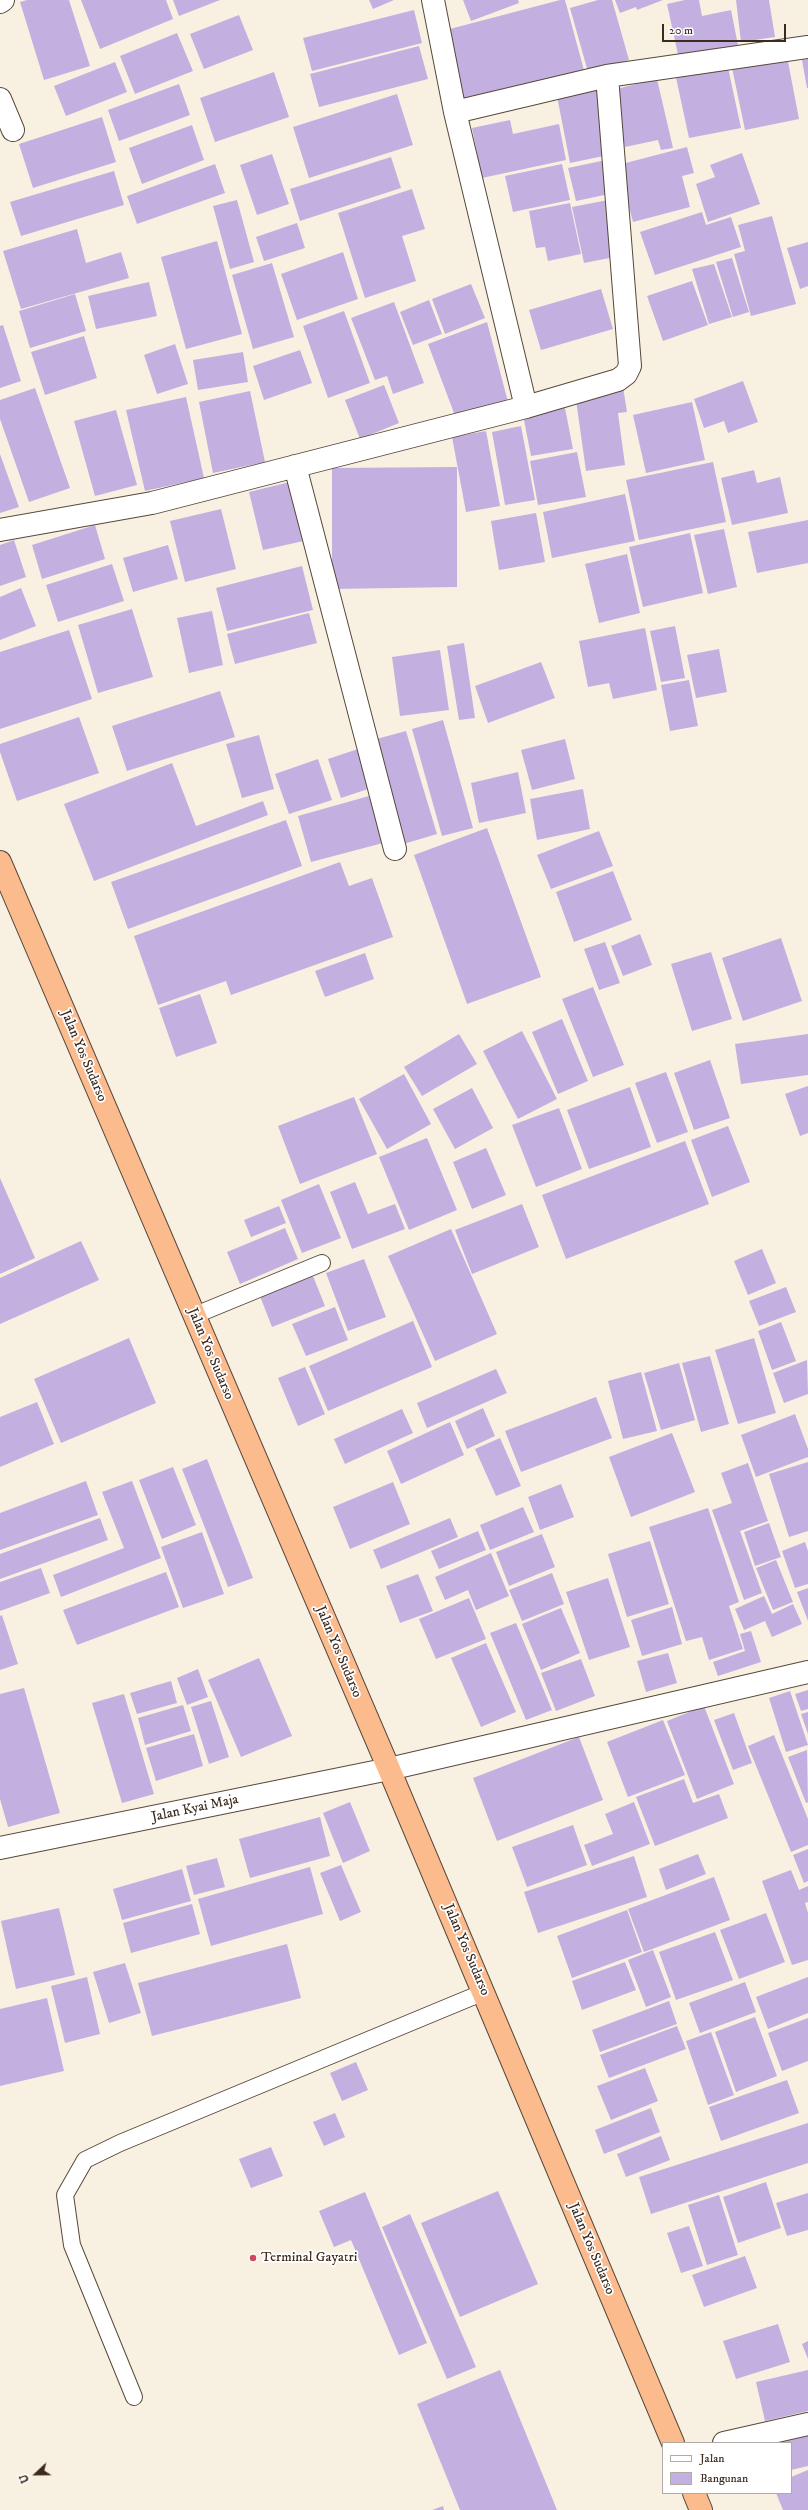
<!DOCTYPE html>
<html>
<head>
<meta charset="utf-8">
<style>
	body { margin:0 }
	#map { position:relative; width:808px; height:2510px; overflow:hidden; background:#f8f1e2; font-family:"IM FELL DW Pica",serif }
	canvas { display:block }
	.legend { position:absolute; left:662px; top:2442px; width:130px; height:52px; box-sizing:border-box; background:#fff; border:1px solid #b1aaa5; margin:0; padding:5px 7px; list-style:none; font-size:12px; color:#3b2a1e }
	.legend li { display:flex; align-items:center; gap:8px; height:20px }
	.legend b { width:20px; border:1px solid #b1aaa5 }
	.north { position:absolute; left:16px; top:2454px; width:40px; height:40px; -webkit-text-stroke:3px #fff; paint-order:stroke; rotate:248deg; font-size:11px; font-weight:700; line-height:16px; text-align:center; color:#3b2a1e }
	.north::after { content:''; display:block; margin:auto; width:14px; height:18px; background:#3b2a1e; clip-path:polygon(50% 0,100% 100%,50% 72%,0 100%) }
	.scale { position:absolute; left:662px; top:24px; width:124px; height:18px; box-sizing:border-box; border:2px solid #3b2a1e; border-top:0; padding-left:5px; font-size:12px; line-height:14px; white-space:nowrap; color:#3b2a1e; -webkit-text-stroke:3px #fff; paint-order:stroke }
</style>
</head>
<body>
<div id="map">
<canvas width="808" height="2510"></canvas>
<ul class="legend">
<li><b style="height:5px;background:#fff"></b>Jalan</li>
<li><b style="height:11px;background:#c4afe1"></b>Bangunan</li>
</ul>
<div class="north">U</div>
<div class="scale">20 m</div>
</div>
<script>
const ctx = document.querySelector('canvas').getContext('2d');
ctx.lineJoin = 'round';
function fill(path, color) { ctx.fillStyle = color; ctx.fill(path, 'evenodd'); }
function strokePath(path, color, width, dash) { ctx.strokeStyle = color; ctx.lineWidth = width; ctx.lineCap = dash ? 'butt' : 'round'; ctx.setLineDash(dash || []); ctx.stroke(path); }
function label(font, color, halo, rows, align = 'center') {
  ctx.font = font + ' "IM FELL DW Pica",serif'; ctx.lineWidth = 3.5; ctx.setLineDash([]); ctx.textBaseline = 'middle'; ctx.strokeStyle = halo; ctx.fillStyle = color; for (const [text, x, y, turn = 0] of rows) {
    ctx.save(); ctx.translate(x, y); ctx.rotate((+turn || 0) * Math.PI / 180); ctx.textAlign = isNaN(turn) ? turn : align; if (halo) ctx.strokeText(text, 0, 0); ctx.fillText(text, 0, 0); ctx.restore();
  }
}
fill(new Path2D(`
	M27 0H69L90 66 44 80 20 2Z
	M81 0H166L173 19 100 49Z
	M173 0H220L179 16Z
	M369 0H394L373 9Z
	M463 0H518L519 3 471 21Z
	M560 0H565L585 74 466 106 446 30Z
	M598 0H612L629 60 588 72 570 8Z
	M615 0H663L637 10 636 7 620 13Z
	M685 0H699L702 16 731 10 738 45 679 59 667 4Z
	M736 0H769L775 37 741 42Z
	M414 10 422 43 312 71 303 38Z
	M239 15 253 50 204 69 190 34Z
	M177 33 193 71 135 94 120 56Z
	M419 46 428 79 319 107 310 74Z
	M786 51 799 119 745 130 731 63Z
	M808 59V88H807L802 60Z
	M115 62 127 92 66 116 54 86Z
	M727 63 741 128 689 138 675 73Z
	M274 72 289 117 215 142 200 98Z
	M657 79 673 148 661 150 658 140 625 147 612 90Z
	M599 83 613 154 570 163 556 91Z
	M179 84 190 115 119 141 108 110Z
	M397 94 413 145 309 178 293 127Z
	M102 117 116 162 33 188 19 144Z
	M510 120 513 134 559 124 566 160 482 178 472 128Z
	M192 125 204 160 142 184 129 148Z
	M687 147 694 173 682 176 690 207 633 222 618 165Z
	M742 153 760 204 708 222 696 184 715 177 710 165Z
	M272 154 289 204 257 215 240 165Z
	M391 157 401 188 300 221 290 189Z
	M606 160 614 193 576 201 568 168Z
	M215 164 225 193 137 224 127 196Z
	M562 164 570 200 513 212 505 176Z
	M114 171 124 205 21 236 10 202Z
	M412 189 425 229 402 236 416 281 365 298 338 213Z
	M237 200 254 262 230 269 213 206Z
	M608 200 620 256 584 263 572 207Z
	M570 203 581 254 548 261 545 247 536 248 529 211Z
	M702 212 706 225 731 217 741 247 655 275 640 232Z
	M772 216 796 304 751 316 734 254 745 251 738 225Z
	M297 223 305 248 264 261 256 237Z
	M77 229 86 263 121 252 129 278 21 309 3 251Z
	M217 241 242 334 186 349 161 257Z
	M808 242V286L800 289 787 248Z
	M343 252 358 299 297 320 281 274Z
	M732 258 749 312 733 317 716 262Z
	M272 263 294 337 253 349 232 275Z
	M714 264 732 317 709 324 692 269Z
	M692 281 708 325 663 341 647 296Z
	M149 282 157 316 96 329 88 296Z
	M471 284 485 318 445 334 432 299Z
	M601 289 613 329 541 350 529 310Z
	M75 294 86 331 30 348 19 311Z
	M429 300 442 334 413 345 400 312Z
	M394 302 424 383 393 394 387 376 375 380 351 318Z
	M344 311 370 383 328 398 303 326Z
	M487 322 508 402 457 421 428 344Z
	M3 325 21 381 0 388V326Z
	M84 336 97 378 45 395 31 352Z
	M175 344 188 384 157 394 144 355Z
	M300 350 312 383 264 400 253 366Z
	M243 352 248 382 198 390 193 360Z
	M743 381 758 422 728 433 724 421 704 428 694 399Z
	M384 385 399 423 360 439 345 400Z
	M623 387 627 412 618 413 625 465 586 471 575 393Z
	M35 388 70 488 29 502 0 419V400Z
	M250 391 265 462 213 473 199 402Z
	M186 397 204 478 145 491 126 410Z
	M692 402 705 460 646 473 633 415Z
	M565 408 573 449 531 456 523 415Z
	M116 410 137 485 95 496 74 421Z
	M521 426 535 500 505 505 492 432Z
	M486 431 500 506 466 512 452 437Z
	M577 452 586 497 538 505 530 461Z
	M0 454 19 507 0 513Z
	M713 462 726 522 639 540 626 480Z
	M457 467V587L332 589V468Z
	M754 470 757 483 780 477 788 513 732 525 721 478Z
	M294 481 308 540 263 550 249 492Z
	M625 494 635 541 552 558 543 512Z
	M221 509 236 569 185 582 170 521Z
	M536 513 545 562 499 570 491 521Z
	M808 520V563L757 573 748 532Z
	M95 525 105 559 42 579 32 545Z
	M724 529 737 587 708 594 694 535Z
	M690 533 703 593 643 607 629 547Z
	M14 540 26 577 0 586V545Z
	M168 545 178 579 133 592 123 558Z
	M627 554 640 613 599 623 585 564Z
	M112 564 124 601 58 622 46 585Z
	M302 566 313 610 227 631 216 588Z
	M21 588 36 626 0 640V597Z
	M132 609 153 677 98 693 78 625Z
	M212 611 223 665 189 673 177 618Z
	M309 613 317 643 235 664 227 634Z
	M675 626 685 678 661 682 650 631Z
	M645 628 657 690 613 699 609 683 588 687 579 641Z
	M69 630 92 699 0 729V652Z
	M464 643 475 718 459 720 447 646Z
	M719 649 727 692 696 698 687 655Z
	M440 650 449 710 400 716 392 657Z
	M541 662 555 698 488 723 475 686Z
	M689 680 698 726 670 731 661 685Z
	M220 691 235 737 127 771 112 726Z
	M79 717 99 773 17 801 0 752V744Z
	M443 720 473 828 442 836 412 729Z
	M406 731 437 834 400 845 369 741Z
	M259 735 274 789 242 798 226 744Z
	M565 739 575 779 532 790 521 750Z
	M358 749 371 788 341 798 328 759Z
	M318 759 332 800 289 814 275 774Z
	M172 763 196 826 263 801 268 815 94 881 64 804Z
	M518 772 526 813 479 823 471 783Z
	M583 789 590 829 537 840 530 799Z
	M369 796 383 843 311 862 298 816Z
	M286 820 302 866 128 929 111 882Z
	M487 828 541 977 467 1004 414 855Z
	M599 831 613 866 551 889 537 855Z
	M340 862 349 886 372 878 393 937 231 995 226 981 158 1005 134 936Z
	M613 871 632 920 574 942 556 892Z
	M640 934 652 965 623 976 611 946Z
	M781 938 802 1001 743 1021 722 958Z
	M605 942 620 983 599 990 584 949Z
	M711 952 732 1019 692 1031 671 964Z
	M365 953 374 979 325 997 315 971Z
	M593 987 624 1065 593 1077 562 999Z
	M200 994 217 1043 176 1057 159 1008Z
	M562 1019 588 1081 558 1094 532 1032Z
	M522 1031 557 1099 518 1119 483 1051Z
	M459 1034 477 1064 422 1096 404 1067Z
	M808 1034V1075L741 1084 735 1044Z
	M710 1060 730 1118 694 1130 674 1073Z
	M666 1072 688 1132 657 1143 635 1083Z
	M404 1074 431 1124 387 1149 359 1099Z
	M808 1086V1133L800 1136 785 1094Z
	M630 1087 651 1147 589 1169 567 1110Z
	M472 1088 493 1128 455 1149 433 1109Z
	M354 1097 377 1154 300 1184 278 1126Z
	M559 1108 582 1169 536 1187 512 1125Z
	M728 1126 750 1182 712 1197 691 1140Z
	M427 1138 457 1210 409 1230 379 1157Z
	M685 1141 709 1204 566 1259 542 1195Z
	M486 1148 506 1195 472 1209 453 1162Z
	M0 1178 35 1258 0 1274Z
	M355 1182 368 1214 395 1204 405 1229 352 1249 330 1192Z
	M319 1184 341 1238 302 1253 281 1200Z
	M522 1204 539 1247 472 1274 455 1230Z
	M279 1206 286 1223 251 1237 244 1220Z
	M285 1228 298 1259 240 1284 227 1252Z
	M451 1229 497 1334 435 1361 388 1256Z
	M81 1241 99 1280 0 1324V1278Z
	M762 1249 776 1283 748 1295 734 1261Z
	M364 1259 386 1317 348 1331 326 1273Z
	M311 1271 325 1306 272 1327 258 1291Z
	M786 1287 796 1312 759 1326 749 1301Z
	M335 1307 348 1340 306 1356 292 1324Z
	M413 1321 432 1367 328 1411 309 1366Z
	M781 1322 796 1361 772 1370 758 1331Z
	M129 1338 156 1403 61 1443 34 1379Z
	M754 1338 776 1413 738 1424 715 1350Z
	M710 1356 729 1424 701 1432 682 1363Z
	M807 1360 808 1394 784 1403 773 1373Z
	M679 1363 695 1420 661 1430 644 1373Z
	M305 1367 325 1414 298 1426 278 1378Z
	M496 1369 507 1393 427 1428 417 1403Z
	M641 1372 657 1431 623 1439 608 1381Z
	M596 1397 612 1438 521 1472 505 1431Z
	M37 1402 54 1444 0 1467V1417Z
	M483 1408 495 1436 467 1449 455 1421Z
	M402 1409 413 1433 345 1464 334 1439Z
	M795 1414 808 1449V1457L756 1477 741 1435Z
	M450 1422 464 1455 401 1484 387 1451Z
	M672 1433 695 1492 631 1517 609 1457Z
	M500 1438 521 1486 496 1496 475 1449Z
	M207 1459 253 1578 228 1587 182 1469Z
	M808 1462V1531L789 1537 769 1474Z
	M748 1463 768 1521 740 1531 762 1593 744 1600 712 1510 732 1503 721 1473Z
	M173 1467 196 1525 162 1539 139 1480Z
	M86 1481 98 1515 0 1550V1513Z
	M132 1481 161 1558 61 1597 53 1575 124 1548 102 1492Z
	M393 1482 410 1524 350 1549 333 1507Z
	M561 1484 574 1517 540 1530 528 1497Z
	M523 1507 534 1532 490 1550 480 1525Z
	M708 1508 739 1602 729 1606 743 1649 709 1660 702 1637 686 1641 649 1527Z
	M100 1518 108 1540 0 1579V1554Z
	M450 1518 458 1537 381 1569 373 1550Z
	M769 1523 781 1557 755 1566 744 1532Z
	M478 1531 486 1550 439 1569 431 1551Z
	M202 1532 224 1594 183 1608 161 1547Z
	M542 1534 555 1567 509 1586 496 1552Z
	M650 1541 669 1604 627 1617 608 1554Z
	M805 1542 808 1551V1584L795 1588 782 1551Z
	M491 1553 509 1596 476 1610 468 1590 445 1600 435 1577Z
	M776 1560 793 1602 773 1610 756 1568Z
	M41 1568 50 1593 0 1611V1582Z
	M166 1572 179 1607 77 1645 63 1610Z
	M552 1573 564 1604 522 1621 509 1590Z
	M418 1574 433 1611 400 1623 386 1586Z
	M608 1578 630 1647 589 1660 566 1592Z
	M808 1588V1621L797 1592Z
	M764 1596 772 1614 793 1604 802 1624 772 1637 765 1621 744 1630 735 1609Z
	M469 1598 486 1639 436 1659 419 1619Z
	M672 1607 682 1644 642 1656 631 1620Z
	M561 1608 580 1653 541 1670 522 1624Z
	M2 1615 18 1664 0 1670V1616Z
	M516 1623 552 1710 526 1720 490 1633Z
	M751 1631 761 1662 718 1676 713 1662 745 1651 740 1634Z
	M486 1643 516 1712 481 1727 451 1658Z
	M668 1653 677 1683 646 1692 637 1661Z
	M259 1658 292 1736 241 1757 208 1680Z
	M581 1659 595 1696 556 1711 541 1673Z
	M198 1669 208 1697 187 1705 177 1678Z
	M171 1681 177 1703 137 1714 130 1693Z
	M24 1688 60 1813 8 1827 0 1799V1694Z
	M808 1690V1709L801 1711 795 1694Z
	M790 1691 808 1745 786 1752 769 1698Z
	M124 1694 154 1794 122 1803 92 1703Z
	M211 1701 229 1757 209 1764 191 1707Z
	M183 1705 191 1731 145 1745 138 1718Z
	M704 1706 734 1784 697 1799 667 1721Z
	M808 1712V1734L801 1714Z
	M734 1713 752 1763 733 1770 714 1720Z
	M663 1720 685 1775 628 1797 607 1742Z
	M194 1734 203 1766 156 1781 146 1748Z
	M774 1735 808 1819V1845L791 1852 748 1746Z
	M579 1737 603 1800 497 1841 473 1778Z
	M807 1750 808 1802 806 1803 788 1757Z
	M684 1779 693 1803 719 1794 728 1818 655 1846 636 1797Z
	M350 1802 370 1851 343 1863 323 1813Z
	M634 1802 650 1844 592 1866 584 1845 613 1834 605 1814Z
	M320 1817 330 1856 250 1878 239 1839Z
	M573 1825 587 1865 527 1887 512 1847Z
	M808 1849V1881L804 1883 793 1855Z
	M698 1854 706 1874 666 1890 659 1869Z
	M634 1856 647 1897 538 1933 524 1892Z
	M217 1858 225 1887 194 1895 186 1866Z
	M341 1865 361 1912 340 1921 320 1873Z
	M310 1867 323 1914 211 1946 198 1899Z
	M182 1869 191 1901 122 1920 113 1889Z
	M791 1870 799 1890 808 1886V1902L805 1903 808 1913V1960L792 1965 762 1881Z
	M714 1877 730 1920 644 1952 628 1909Z
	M192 1904 200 1934 131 1953 123 1923Z
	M59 1908 75 1975 16 1989 1 1921Z
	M627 1910 642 1952 572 1978 557 1936Z
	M766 1913 785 1962 739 1979 720 1930Z
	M715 1932 733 1980 676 2000 659 1952Z
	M287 1944 301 1998 152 2036 138 1983Z
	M653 1950 671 1997 646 2007 628 1960Z
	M625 1962 636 1990 582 2010 572 1981Z
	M125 1963 141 2013 109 2023 93 1972Z
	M87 1977 100 2034 65 2043 51 1986Z
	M808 1977V2013L768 2029 756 1997Z
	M745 1982 756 2012 700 2033 689 2003Z
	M47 1998 64 2071 0 2086V2009Z
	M669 2001 677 2024 600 2052 592 2030Z
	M755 2017 777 2076 736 2092 715 2032Z
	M808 2018V2061L782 2071 768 2033Z
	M677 2026 686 2049 609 2078 600 2055Z
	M711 2032 734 2095 708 2105 686 2041Z
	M356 2062 368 2090 342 2101 330 2073Z
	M645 2068 658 2101 611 2120 597 2086Z
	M787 2080 799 2113 721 2141 709 2107Z
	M651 2108 660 2132 604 2154 595 2130Z
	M335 2113 345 2137 324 2146 313 2122Z
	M808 2123V2163L651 2214 639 2177Z
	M661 2136 670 2160 626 2177 617 2154Z
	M271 2147 283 2176 251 2188 239 2159Z
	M766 2182 781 2228 738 2243 723 2197Z
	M498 2191 538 2284 460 2317 421 2223Z
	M365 2192 427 2343 399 2355 351 2240 334 2247 319 2211Z
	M808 2193V2230L787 2236 776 2203Z
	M719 2195 738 2255 707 2265 688 2205Z
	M410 2214 476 2367 447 2379 382 2227Z
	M689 2226 703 2266 681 2273 667 2233Z
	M745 2256 757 2288 704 2307 692 2275Z
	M778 2324 790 2362 736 2379 723 2341Z
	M808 2341V2359L802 2344Z
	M500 2370 557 2510H460L417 2404Z
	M808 2370V2411L765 2421 756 2382Z
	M808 2429V2466L791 2470V2443H757Z
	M808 2470V2510H783L776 2493H791V2477Z
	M443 2506 444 2510H432Z`), '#c4afe1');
const service = new Path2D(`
	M193 1316 322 1263
	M134 2397 72 2245 65 2195 85 2160 120 2143 484 1992`);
const minor = new Path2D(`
	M0 2 3 0
	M0 99 13 130
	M455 112 607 76 808 47
	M526 407 618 380 626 374 630 366 607 76
	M295 466 395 849
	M0 530 152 503 526 407 455 112 433 0
	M724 2443 808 2424`);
const tertiary = new Path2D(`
	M0 1848 389 1769 808 1672`);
const trunk = new Path2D(`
	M0 862 389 1769 673 2443
	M694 2493 701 2510`);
strokePath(service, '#57483b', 18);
strokePath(minor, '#57483b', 24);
strokePath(tertiary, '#57483b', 24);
strokePath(trunk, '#57483b', 24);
strokePath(service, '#fff', 16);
strokePath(minor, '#fff', 22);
strokePath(tertiary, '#fff', 22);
strokePath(trunk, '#fbbb8d', 22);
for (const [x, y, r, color] of [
	[253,2258,4,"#d1495b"]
]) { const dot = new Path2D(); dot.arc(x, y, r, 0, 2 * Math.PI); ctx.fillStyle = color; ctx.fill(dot); strokePath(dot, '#fff', 1.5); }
label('14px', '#3b2a1e', '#fff', [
	["Jalan Yos Sudarso",83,1056,67],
	["Jalan Yos Sudarso",210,1354,67],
	["Jalan Yos Sudarso",338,1652,67],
	["Jalan Kyai Maja",195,1809,-12],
	["Jalan Yos Sudarso",466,1950,67],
	["Jalan Yos Sudarso",591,2249,67]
]);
label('14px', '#3b2a1e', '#fff', [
	["Terminal Gayatri",261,2258]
], 'left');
</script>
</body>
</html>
